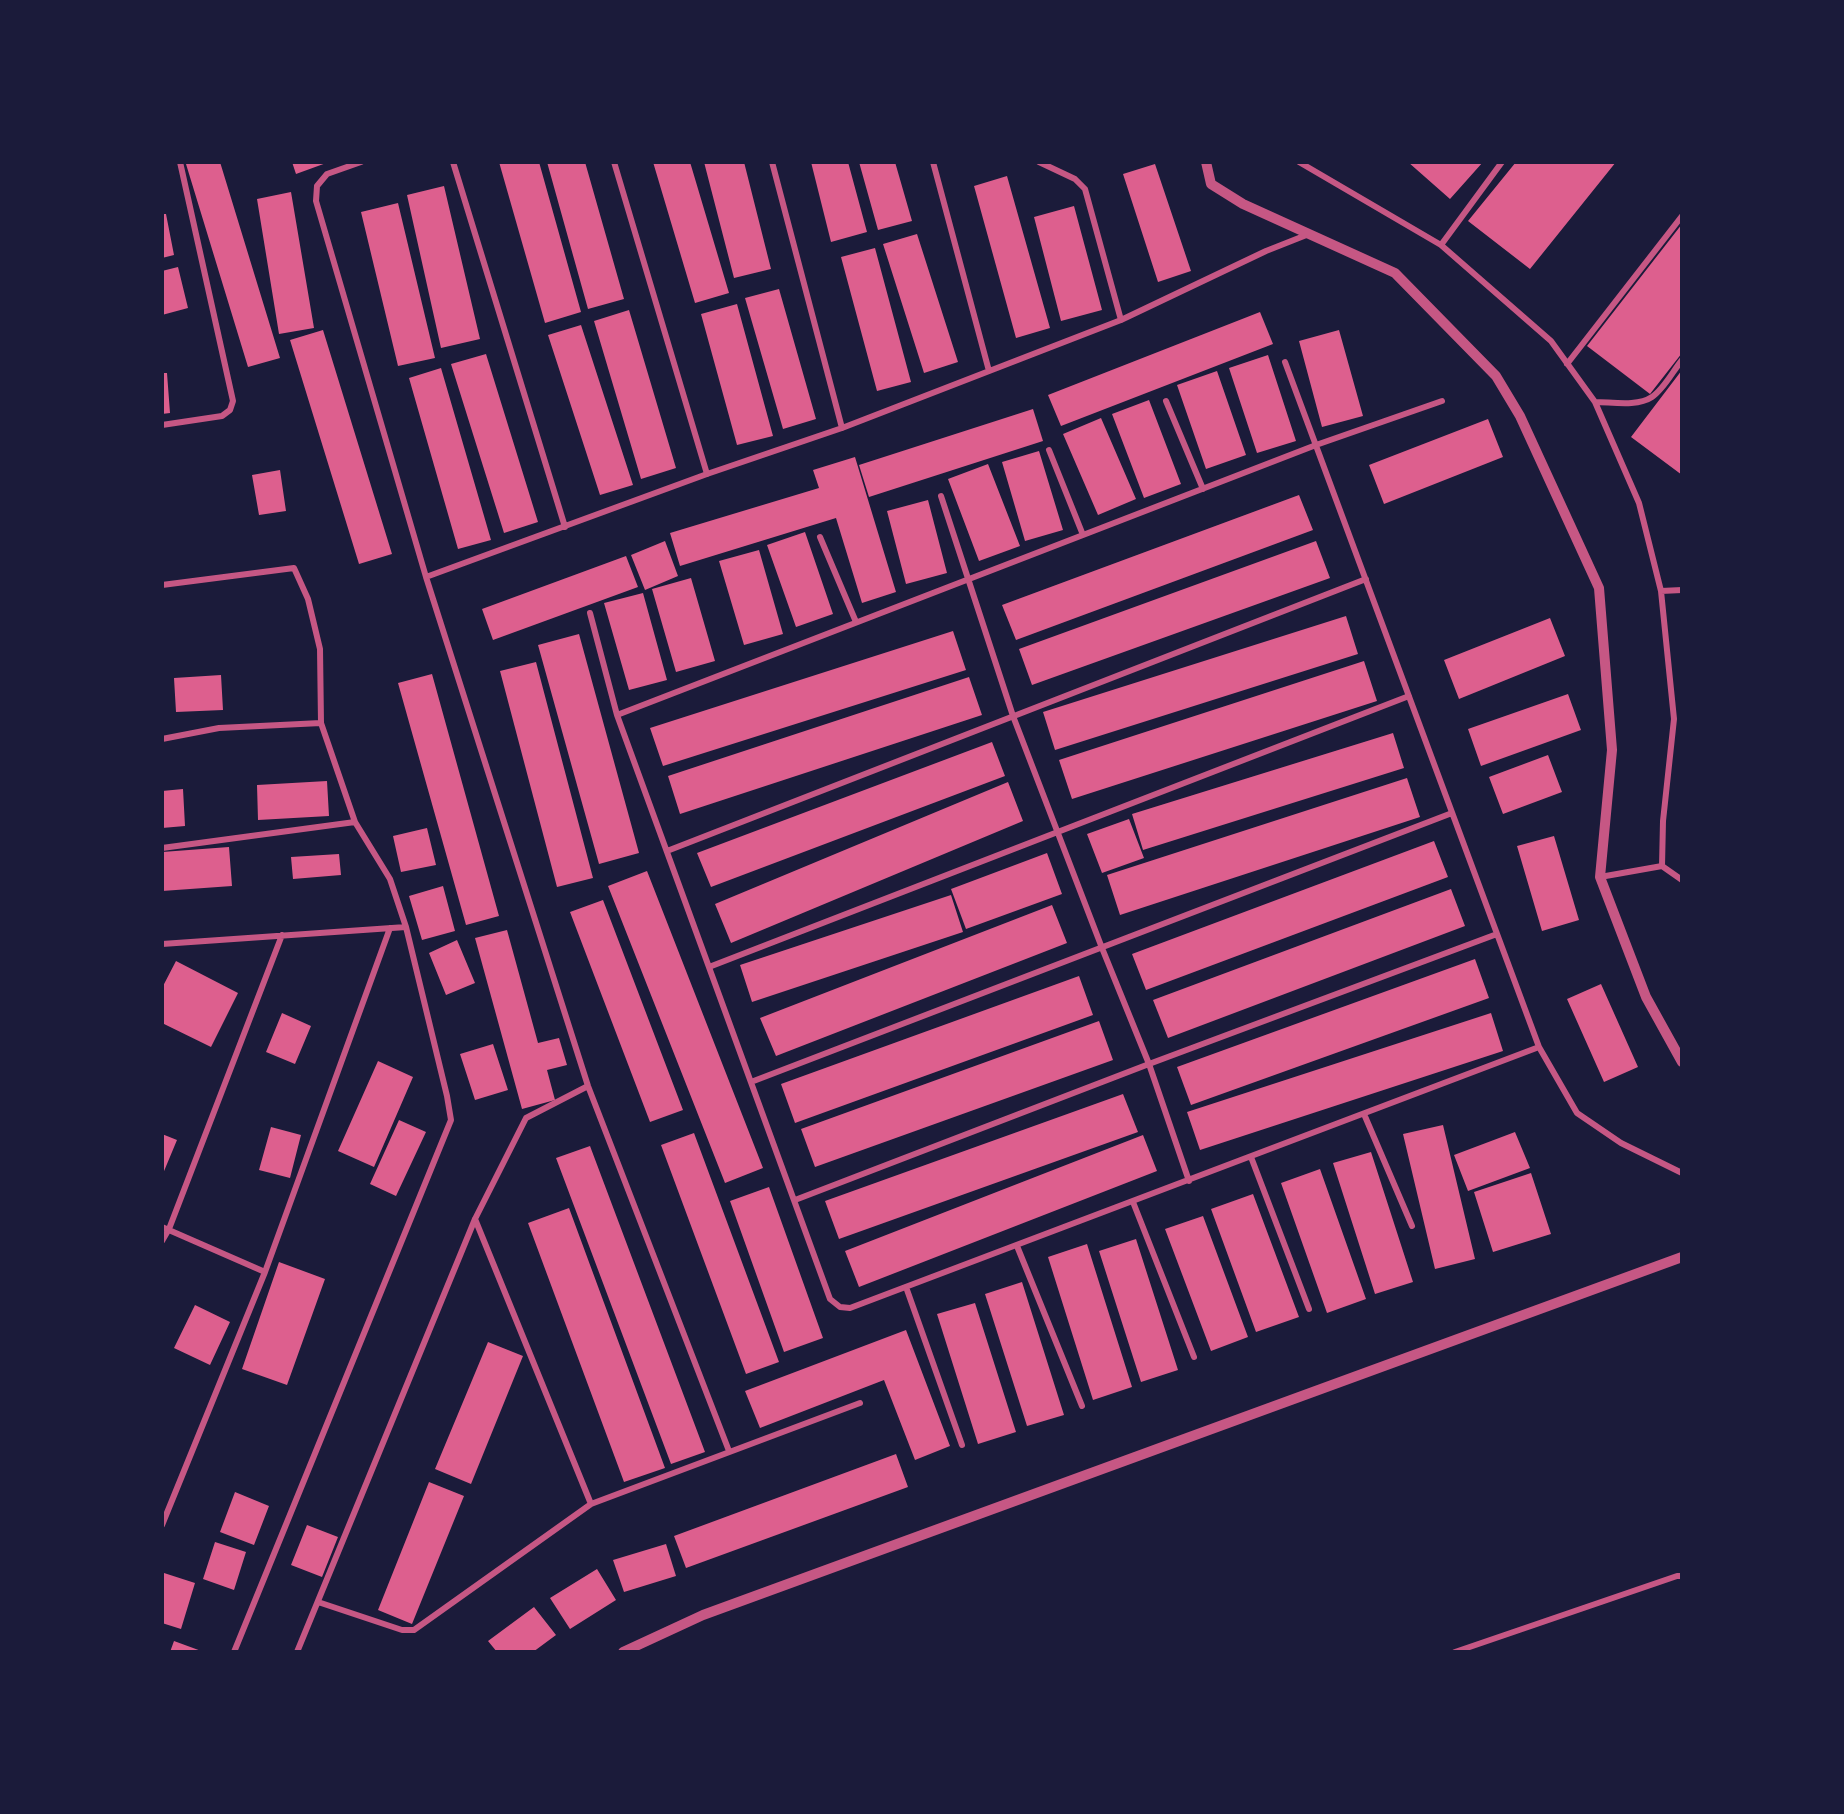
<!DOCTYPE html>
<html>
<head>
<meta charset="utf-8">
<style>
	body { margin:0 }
	#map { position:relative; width:1844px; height:1814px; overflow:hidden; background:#1b1b3a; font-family:Manrope,sans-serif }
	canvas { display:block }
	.frame { position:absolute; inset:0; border:164px solid #1b1b3a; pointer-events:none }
</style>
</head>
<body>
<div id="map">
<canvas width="1844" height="1814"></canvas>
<div class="frame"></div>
</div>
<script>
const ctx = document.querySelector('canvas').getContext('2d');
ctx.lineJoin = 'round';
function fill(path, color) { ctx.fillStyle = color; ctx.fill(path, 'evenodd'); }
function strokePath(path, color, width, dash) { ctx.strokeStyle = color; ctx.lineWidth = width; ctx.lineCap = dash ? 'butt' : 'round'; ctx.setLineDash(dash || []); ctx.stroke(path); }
fill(new Path2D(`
	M192 162H220L280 358 248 367 186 164Z
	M292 162H329L296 174Z
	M499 162H539L581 312 545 323Z
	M547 162H585L624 299 588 309Z
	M653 162H690L729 293 695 303Z
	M704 162H744L771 269 734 278Z
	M811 162H848L867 232 831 242Z
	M859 162H895L912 221 878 230Z
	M1408 162H1483L1450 199Z
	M1516 162H1616L1530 269 1468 221Z
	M1155 164 1191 271 1158 282 1123 174Z
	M1007 176 1050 328 1016 338 974 186Z
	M444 186 480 339 441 348 407 195Z
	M291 192 314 328 279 334 257 199Z
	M398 203 435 358 398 366 361 212Z
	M1074 206 1102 310 1061 321 1034 217Z
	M162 214H166L174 255 162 258Z
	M1682 224V353L1650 394 1587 346Z
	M917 234 958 362 924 373 883 244Z
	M875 248 911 382 877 391 841 257Z
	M178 267 188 308 162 315V271Z
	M779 289 816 419 783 429 745 298Z
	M737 304 773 436 737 445 701 314Z
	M629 310 676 468 641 479 594 321Z
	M1260 312 1273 344 1061 426 1048 395Z
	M581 325 633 485 600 495 548 335Z
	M323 330 392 554 359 564 290 340Z
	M1339 330 1363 416 1322 427 1299 341Z
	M486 354 538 522 504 533 451 364Z
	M1268 355 1296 441 1257 453 1229 368Z
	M441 368 491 540 458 549 409 378Z
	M1682 370V475L1631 437Z
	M1217 371 1246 455 1206 469 1177 385Z
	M162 373H167L170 413 162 414Z
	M1149 400 1181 484 1144 498 1112 414Z
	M1033 409 1043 441 869 497 859 465Z
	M1101 418 1136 499 1098 515 1063 434Z
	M1488 419 1503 457 1384 504 1369 465Z
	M1039 451 1063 530 1025 541 1002 462Z
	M855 457 896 592 862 603 836 518 680 566 670 533 819 488 813 470Z
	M988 464 1020 546 979 561 948 479Z
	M280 470 286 511 259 515 252 475Z
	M1299 495 1313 530 1016 640 1002 605Z
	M928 500 947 573 906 584 887 511Z
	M805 532 833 614 796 627 767 545Z
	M665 541 678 576 645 590 631 555Z
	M1316 541 1330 578 1032 685 1019 649Z
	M759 550 783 634 744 645 719 561Z
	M626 556 638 587 493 640 482 609Z
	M691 578 715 661 676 672 652 589Z
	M643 593 667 680 629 690 604 603Z
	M1346 616 1358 654 1055 750 1043 712Z
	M1550 618 1565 656 1459 699 1444 660Z
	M953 631 966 670 663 766 650 728Z
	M579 634 639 853 599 864 538 645Z
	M1364 661 1377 701 1072 799 1059 760Z
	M536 662 593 878 557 887 500 671Z
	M432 674 499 916 466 925 398 683Z
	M221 675 223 710 176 712 174 678Z
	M969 677 982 715 680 814 668 776Z
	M1568 694 1581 730 1481 766 1468 729Z
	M1393 733 1404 768 1143 850 1132 814Z
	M992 742 1005 776 711 887 697 853Z
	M1548 755 1562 792 1503 814 1489 777Z
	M1407 778 1420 817 1120 915 1107 875Z
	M327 781 329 816 258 820 257 785Z
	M1008 782 1023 821 731 943 715 904Z
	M183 789 185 826 162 828V791Z
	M1129 819 1144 858 1102 873 1087 834Z
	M427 828 436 865 401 872 393 836Z
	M1554 836 1579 920 1542 931 1517 846Z
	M1434 841 1448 877 1146 990 1132 954Z
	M229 847 232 886 162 891V852Z
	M1047 853 1062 894 966 929 951 889Z
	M339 854 341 875 293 879 291 857Z
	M647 871 763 1168 725 1183 608 886Z
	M443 886 455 931 422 940 409 896Z
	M1451 889 1465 926 1168 1038 1153 1000Z
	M951 895 963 932 752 1002 740 965Z
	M603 900 683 1110 650 1122 570 912Z
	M1052 905 1067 943 776 1056 760 1018Z
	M507 930 538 1043 559 1038 567 1065 547 1070 555 1100 522 1109 475 938Z
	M457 940 475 983 446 995 429 953Z
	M1475 959 1489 998 1191 1105 1177 1067Z
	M176 961 238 993 211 1047 162 1023V988Z
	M1079 976 1093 1015 795 1123 781 1084Z
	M1601 984 1638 1067 1604 1082 1567 999Z
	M282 1013 311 1026 295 1064 266 1052Z
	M1491 1013 1503 1051 1200 1150 1187 1112Z
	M1099 1021 1113 1060 815 1167 801 1129Z
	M493 1044 508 1090 475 1100 460 1054Z
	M378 1061 413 1077 374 1167 338 1151Z
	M1123 1094 1138 1132 839 1239 825 1201Z
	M399 1120 426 1132 396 1196 370 1184Z
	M1443 1125 1475 1259 1435 1269 1403 1134Z
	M271 1127 301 1135 290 1178 259 1170Z
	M1515 1132 1530 1168 1468 1191 1454 1155Z
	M694 1133 779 1362 746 1374 661 1145Z
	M162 1134 177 1140 162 1176Z
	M1143 1135 1157 1171 859 1287 845 1251Z
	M590 1146 705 1452 671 1464 556 1158Z
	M1371 1152 1413 1282 1375 1294 1333 1163Z
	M1320 1169 1366 1299 1327 1313 1281 1183Z
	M1531 1173 1551 1234 1493 1252 1474 1192Z
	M769 1187 823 1338 784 1352 730 1201Z
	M1253 1194 1299 1317 1256 1332 1211 1209Z
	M569 1208 665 1468 624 1482 528 1223Z
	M1203 1216 1248 1337 1211 1351 1165 1229Z
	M1136 1239 1178 1370 1141 1382 1099 1251Z
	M1087 1244 1132 1387 1093 1400 1048 1257Z
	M279 1262 325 1279 287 1385 242 1369Z
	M1022 1282 1064 1415 1027 1426 985 1294Z
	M975 1303 1016 1432 978 1444 937 1314Z
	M195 1305 230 1322 210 1365 174 1348Z
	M906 1330 950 1446 915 1460 884 1380 760 1428 745 1391Z
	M488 1342 523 1356 471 1484 435 1469Z
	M896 1454 908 1487 686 1568 674 1536Z
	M429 1482 464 1496 412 1624 378 1610Z
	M235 1492 269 1506 254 1545 220 1532Z
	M307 1525 338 1537 322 1577 291 1565Z
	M215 1542 246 1552 234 1590 203 1579Z
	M666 1544 676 1576 624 1592 613 1560Z
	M597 1569 616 1600 570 1629 550 1598Z
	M164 1573 195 1583 181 1629 162 1623V1578Z
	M534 1607 556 1635 533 1652H497L488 1641Z
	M174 1641 204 1652H170Z`), '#dd5f8e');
strokePath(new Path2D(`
	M361 162 327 174 317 186 316 201 426 577 588 1086 729 1451
	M453 162 565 527
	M614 162 707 474
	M772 162 842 428
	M933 162 989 371
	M1039 162 1075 179 1085 189 1121 320
	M1299 162 1441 245 1551 341 1595 402 1639 503 1661 591 1674 719 1663 821 1662 866 1682 880
	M1441 245 1502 162
	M1285 362 1539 1047 1577 1113 1621 1143 1682 1173
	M1567 364 1682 216
	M1166 401 1203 489
	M1595 402C1612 402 1637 407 1652 397 1664 389 1673 371 1682 360
	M162 425 222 416 230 410 233 401 180 162
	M1049 450 1083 535
	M941 496 1013 716 1102 948 1149 1064 1189 1181
	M820 537 856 622
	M426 577 707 474 842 428 1121 320 1266 251 1309 234
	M162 585 294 568 308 599 320 649 321 723 355 822 390 879 406 927 447 1096 451 1120 234 1652
	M1661 591 1682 590
	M590 613 617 715 830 1299 840 1307 850 1308 1539 1047
	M617 715 1316 445 1442 401
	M162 739 219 728 321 723
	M162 848 355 822
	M667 851 1366 579
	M1600 877 1662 866
	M162 944 406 927
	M709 967 1409 696
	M751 1082 1452 813
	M1364 1114 1412 1226
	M1251 1157 1309 1309
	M795 1200 1149 1064 1497 934
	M1133 1202 1194 1357
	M475 1219 591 1504
	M162 1227 265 1272
	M162 1241 169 1229 282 935
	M1017 1246 1082 1406
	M906 1287 962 1445
	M162 1525 265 1272 390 928
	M318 1602 402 1630H414L591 1504 860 1403
	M297 1652 475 1219 526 1118 588 1086
	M1455 1652 1677 1576H1682`), '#c65784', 6);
strokePath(new Path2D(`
	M1206 162 1211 184 1243 204 1395 273 1496 376 1520 416 1599 588 1612 750 1600 877 1646 997 1682 1062
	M623 1652 703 1615 1682 1257`), '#c65784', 10);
</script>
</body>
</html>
